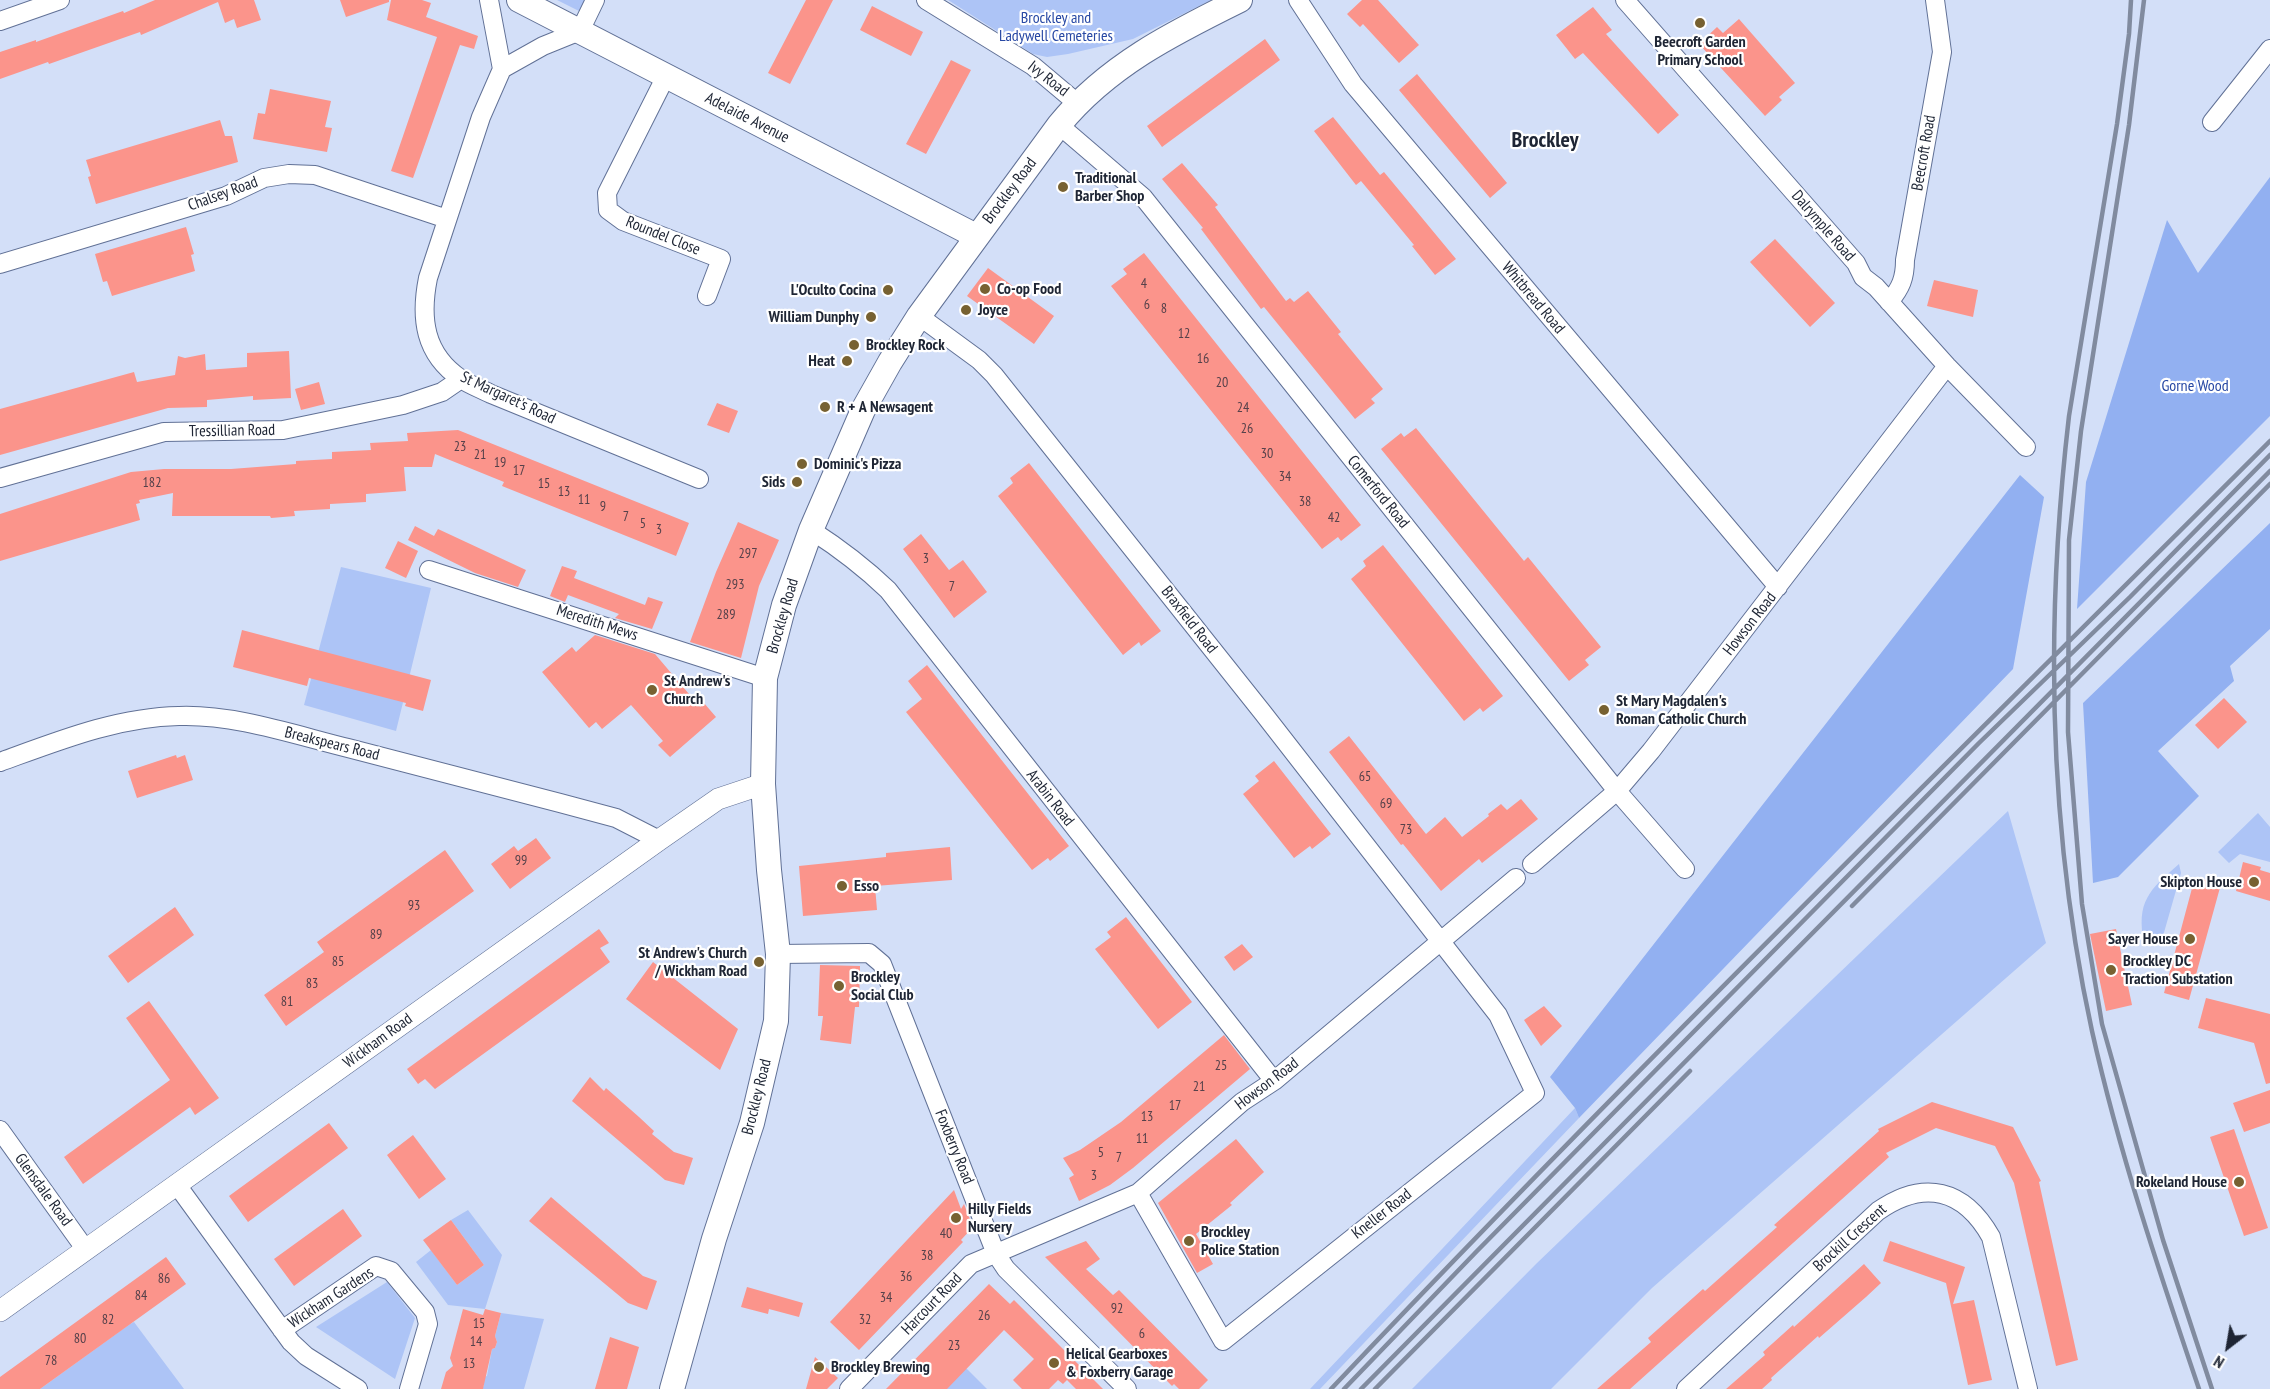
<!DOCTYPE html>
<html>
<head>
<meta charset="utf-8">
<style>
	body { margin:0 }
	#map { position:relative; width:2270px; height:1389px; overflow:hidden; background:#d3dff8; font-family:"PT Sans Narrow",sans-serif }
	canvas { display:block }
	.north { position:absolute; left:2198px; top:1317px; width:60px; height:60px; -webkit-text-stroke:4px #fff; paint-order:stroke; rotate:211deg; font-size:16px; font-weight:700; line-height:24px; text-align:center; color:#1e2534 }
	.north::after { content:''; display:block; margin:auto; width:21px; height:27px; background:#1e2534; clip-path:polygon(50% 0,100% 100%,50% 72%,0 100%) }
</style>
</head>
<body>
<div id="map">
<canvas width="2270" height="1389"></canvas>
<div class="north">N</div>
</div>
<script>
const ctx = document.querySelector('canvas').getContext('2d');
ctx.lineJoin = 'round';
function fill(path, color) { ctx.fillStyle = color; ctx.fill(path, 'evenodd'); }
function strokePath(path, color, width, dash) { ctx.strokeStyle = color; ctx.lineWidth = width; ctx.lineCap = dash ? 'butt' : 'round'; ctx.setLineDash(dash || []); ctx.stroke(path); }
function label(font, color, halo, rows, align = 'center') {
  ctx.font = font + ' "PT Sans Narrow",sans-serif'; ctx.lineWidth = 4.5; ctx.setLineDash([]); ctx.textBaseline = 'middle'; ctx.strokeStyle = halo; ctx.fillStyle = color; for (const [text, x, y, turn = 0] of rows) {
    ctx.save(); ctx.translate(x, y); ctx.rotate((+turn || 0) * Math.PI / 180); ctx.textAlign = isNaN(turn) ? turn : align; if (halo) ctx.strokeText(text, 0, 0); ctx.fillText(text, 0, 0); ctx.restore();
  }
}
fill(new Path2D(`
	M557 0H595L587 15Z
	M948 0H1211L1133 39 1068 54 1047 57 1033 54Z
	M341 567 431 588 396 731 304 705Z
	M2008 811 2046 943 1652 1288 1551 1389H1412L1537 1263Z
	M2258 813 2270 827V862L2240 854 2229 863 2218 852Z
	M2179 864 2181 873 2163 936 2158 942 2144 943C2136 902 2149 890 2179 864Z
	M1575 1108 1579 1118 1320 1389H1310Z
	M468 1210 502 1255 485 1309 448 1305 416 1262 431 1250 457 1285 484 1265 451 1220Z
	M387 1282 415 1318 395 1379 316 1327Z
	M501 1313 544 1319 524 1389H480L484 1386V1377L487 1376 492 1349 495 1348 497 1342 495 1336Z
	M134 1322 184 1389H40L130 1324Z
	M954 1356 987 1389H937Z`), '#adc4f6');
fill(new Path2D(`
	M2270 177V416L2077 609 2086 482 2167 220 2198 273Z
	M2020 475 2044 497 2013 669 1579 1118 1575 1108 1550 1077Z
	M2270 523V629L2230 666 2234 681 2158 751 2199 796 2118 877 2093 883 2083 703Z`), '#92b0f1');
fill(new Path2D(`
	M155 0H254L261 20 237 28 234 19 225 23 218 2 141 35 140 32 49 64 48 62 0 79V52L36 40V42L123 11 124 13Z
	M340 0H389V2L346 17Z
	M391 0H422L431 3 426 17 478 36 474 49 460 45 413 178 391 171 437 37 387 20Z
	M806 0H833L790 84 768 73Z
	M1362 0H1378L1419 45 1399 63 1363 24 1360 27 1347 14Z
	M872 6 923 32 911 56 860 30Z
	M1593 7 1612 30 1606 34 1679 115 1658 134 1583 53 1575 59 1556 35Z
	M1739 19 1795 83 1779 97 1782 100 1765 116 1699 44 1717 27 1723 33Z
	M1265 39 1280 60 1162 147 1147 126Z
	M951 60 971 70 926 154 906 144Z
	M1417 74 1507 183 1490 198 1399 90Z
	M270 89 331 101 325 127 332 128 327 152 253 139 258 113 265 114Z
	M1333 117 1380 175 1384 172 1456 259 1435 275 1412 246 1414 245 1361 181 1356 185 1314 131Z
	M220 120 225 136H232L238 162 96 204 88 177 91 176 86 160Z
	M1182 163 1218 205 1215 207 1286 301 1290 298 1294 302 1308 291 1341 332 1338 334 1383 389 1371 399 1375 403 1355 419 1264 307 1261 309 1201 229 1203 228 1162 179Z
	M186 227 194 254 191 255 195 271 112 296 107 281 103 282 95 254Z
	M1775 239 1835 303 1810 327 1750 262Z
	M1144 253 1361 525 1341 541 1338 537 1322 549 1111 286 1127 274 1123 269Z
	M988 268 1054 316 1034 344 967 296Z
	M1934 280 1978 290 1973 317 1927 306Z
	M289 351 291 398 253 400V396L207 400V407L168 408 0 455V409L134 372 137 382 175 375 178 356 185 358 205 354 206 370 247 367V353Z
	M319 382 325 404 301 410 295 389Z
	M717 403 738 411 729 433 707 425Z
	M1416 428 1524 561 1528 557 1601 647 1585 660 1589 665 1569 681 1381 449 1401 433 1404 437Z
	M458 430 689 523 676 556 502 486 504 482 435 454 432 467H404L406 491 366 494V502L330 504V509L294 511 295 516 271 518 270 516H172L173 493 139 500 140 503 136 504 140 520 0 561V514L109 479 131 472 164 469H231L296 464V461L332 459V452L371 450 370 443 408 441 407 433Z
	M1029 463 1161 631 1141 646 1139 642 1123 655 998 496 1013 483 1010 478Z
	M738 522 779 540 759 586 741 658 690 642 716 572Z
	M415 526 434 536 438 529 526 570 518 587 475 573 408 540Z
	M921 534 949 570 963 560 987 592 954 618 903 549Z
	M398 541 418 551 406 578 385 568Z
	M1383 545 1503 696 1483 712 1480 708 1464 721 1351 579 1366 566 1363 561Z
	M562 566 577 571 574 578 645 605 648 597 663 602 652 629 615 618 619 614 568 595 565 602 550 596Z
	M242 630 431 680 423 711 405 706 406 703 309 678 307 686 233 667Z
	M595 635 655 654 700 707 704 703 716 717 670 757 658 745 663 741 631 705 602 729 596 722 589 728 542 672 572 647 576 652Z
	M927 665 1069 846 1050 861 1048 858 1032 870 906 712 922 699 908 681Z
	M2224 698 2247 722 2218 749 2195 725Z
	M1349 736 1426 834 1445 817 1462 837 1489 816 1488 814 1501 804 1507 810 1521 799 1538 819 1482 863 1479 859 1441 891 1403 844 1401 845 1329 752Z
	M176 755 177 758 185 755 193 780 137 798 128 771Z
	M1274 761 1331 834 1312 849 1310 846 1294 858 1243 794 1259 781 1255 776Z
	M536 838 551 858 510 889 491 864 514 846 518 851Z
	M950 847 952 880 875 886 877 910 803 916 799 866 886 857V853Z
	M445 850 474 891 286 1026 264 995 324 952 317 942Z
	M2243 862 2261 867 2260 870 2270 873V901L2236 891Z
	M2195 877 2221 884 2189 1000 2164 993Z
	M175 907 194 935 128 983 108 956Z
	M1126 917 1192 1002 1158 1029 1095 949 1111 937 1107 932Z
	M599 929 609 943 600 948 610 962 435 1089 425 1079 418 1084 407 1069Z
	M2116 929 2132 1005 2106 1011 2090 934Z
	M1242 944 1253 957 1234 971 1224 957Z
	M653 962 738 1029 720 1070 626 999Z
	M820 965 860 966 859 1007H855L851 1044 820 1040 823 1016H818Z
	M2206 998 2270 1014V1083L2266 1084 2254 1043 2198 1028Z
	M149 1001 219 1098 195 1115 190 1107 83 1184 64 1157 170 1080 126 1018Z
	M1544 1006 1562 1026 1541 1046 1524 1020Z
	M1224 1035 1250 1069 1133 1168 1110 1185 1079 1201 1069 1178 1074 1175 1063 1158 1080 1150 1121 1122Z
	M590 1077 604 1091 606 1088 639 1117 654 1131 652 1134 674 1152 693 1158 684 1185 665 1180 572 1101Z
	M2270 1090V1123L2244 1132 2233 1103Z
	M1932 1102 2013 1127 2041 1181 2039 1182 2078 1360 2056 1366 2014 1183 1995 1146 1936 1128 1886 1153 1889 1157 1630 1389H1597L1651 1342 1648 1338 1703 1289 1705 1291 1777 1227 1774 1225 1879 1131 1878 1129Z
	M329 1123 348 1148 248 1222 229 1196Z
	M2234 1129 2268 1228 2244 1236 2210 1137Z
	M413 1135 446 1179 419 1199 387 1155Z
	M1236 1139 1264 1172 1230 1203 1232 1205 1196 1234 1213 1264 1197 1273 1158 1203Z
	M954 1190 961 1209 964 1204 973 1227 961 1240 963 1242 859 1350 830 1322Z
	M551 1197 643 1276 657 1281 647 1310 628 1303 529 1221Z
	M343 1209 362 1236 294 1286 274 1259Z
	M451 1220 484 1265 457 1285 423 1240Z
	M1086 1241 1100 1259 1086 1269 1113 1295 1119 1290 1208 1380 1199 1389H1179L1174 1384 1172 1386 1045 1257Z
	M1890 1241 1965 1267 1953 1304 1974 1300 1992 1380 1968 1385 1946 1283 1883 1261Z
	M166 1257 186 1284 40 1389H0V1377Z
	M1864 1264 1881 1283 1866 1297 1819 1338 1818 1336 1771 1378 1772 1380 1762 1389H1726L1765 1355 1763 1352 1793 1325 1794 1327Z
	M989 1284 1010 1304 1014 1300 1103 1389H1076L1067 1380 1063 1384 1058 1380 1049 1389H1022L1013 1380 1034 1359 1004 1330 947 1389H886Z
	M747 1287 803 1303 799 1317 769 1309 768 1314 741 1307Z
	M463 1309 483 1315 485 1309 501 1313 495 1336 497 1342 495 1348 492 1349 483 1389H441L446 1372 453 1366 450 1358Z
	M610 1337 639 1347 627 1389H595Z
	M815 1357 838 1378 827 1389H806Z`), '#fb948b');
const minor = new Path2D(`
	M489 0 502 69
	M595 0 580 31 543 46 502 69 481 117 428 278C420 318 424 354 461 379 470 385 481 389 491 394L699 479
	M926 0 1033 66 1077 103
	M1298 0 1353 84 1778 587
	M1625 0 1856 263 1863 277 1876 287 1947 366 2026 447
	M0 21 60 0
	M666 76 607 193 608 210 623 221 721 259 707 296
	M2212 122 2270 49
	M1059 125 1143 197 1617 791 1685 869
	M0 264 226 196 264 178 289 174 315 175 447 219
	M1889 302C1901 288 1905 278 1905 260L1942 52 1935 0
	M919 316 979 360 994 375 1263 713 1498 1015 1535 1093 1223 1341 1138 1193
	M0 478 164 432 283 430 403 405 442 392 461 379
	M811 530C839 548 864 567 888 590L1274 1081
	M429 570 765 678
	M0 762C58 741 117 717 179 716 234 714 295 735 348 748 438 771 527 794 616 818L659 840
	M1532 864 1617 791 1651 751 1947 366
	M778 954 869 953 882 964 996 1254 1006 1269 1127 1389
	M0 1130 86 1250
	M177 1185 291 1342 306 1356 358 1389
	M282 1330 376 1266 391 1271 425 1312 428 1324 409 1389
	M849 1389 971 1264 1138 1193 1242 1102 1274 1081 1516 878
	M1686 1389 1878 1211C1924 1179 1964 1189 1991 1237L2028 1389`);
const tertiary = new Path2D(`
	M0 1311 659 840 718 799 763 784`);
const secondary = new Path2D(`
	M519 0 976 236
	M672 1389 714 1239 752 1123 776 1021 778 954 769 870 763 784 765 678 784 605 811 530 863 410 890 362 919 316 1059 125C1107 66 1173 33 1240 0`);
strokePath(minor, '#617196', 20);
strokePath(tertiary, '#617196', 22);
strokePath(secondary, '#617196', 26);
strokePath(minor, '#fff', 18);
strokePath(tertiary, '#fff', 21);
strokePath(secondary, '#fff', 24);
strokePath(new Path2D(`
	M2131 0 2129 34 2117 124 2069 416C2045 621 2048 829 2092 1031 2119 1152 2159 1271 2199 1389
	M2144 0 2129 125 2081 431 2069 540 2068 732 2082 904 2102 1024 2163 1240 2212 1389
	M1852 906 2270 484
	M1331 1389C1637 1066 1955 756 2270 441
	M1344 1389 1477 1251 1979 743 2130 597 2270 455
	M1361 1389 2270 471
	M1375 1389 1690 1071`), '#818b9f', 4.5);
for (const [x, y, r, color] of [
	[1700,23,6,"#776131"],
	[1063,187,6,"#776131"],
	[985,289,6,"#776131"],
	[888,290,6,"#776131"],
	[966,310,6,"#776131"],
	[871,317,6,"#776131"],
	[854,345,6,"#776131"],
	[847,361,6,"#776131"],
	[825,407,6,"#776131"],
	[802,464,6,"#776131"],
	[797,482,6,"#776131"],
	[652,690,6,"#776131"],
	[1604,710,6,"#776131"],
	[2254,882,6,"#776131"],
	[842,886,6,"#776131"],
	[2190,939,6,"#776131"],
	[759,962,6,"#776131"],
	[2111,970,6,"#776131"],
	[839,986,6,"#776131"],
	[2239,1182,6,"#776131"],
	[956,1218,6,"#776131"],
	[1189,1241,6,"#776131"],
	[1054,1363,6,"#776131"],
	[819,1367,6,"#776131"]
]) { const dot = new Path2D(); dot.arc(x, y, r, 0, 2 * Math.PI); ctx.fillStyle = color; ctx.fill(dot); strokePath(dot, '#fff', 2); }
label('14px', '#55414a', null, [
	["4",1144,284],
	["6",1147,305],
	["8",1164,309],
	["12",1184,334],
	["16",1203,359],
	["20",1222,383],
	["24",1243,408],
	["26",1247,429],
	["23",460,447],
	["30",1267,454],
	["21",480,455],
	["19",500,463],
	["17",519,471],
	["34",1285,477],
	["182",152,483],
	["15",544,484],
	["13",564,492],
	["11",584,500],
	["38",1305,502],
	["9",603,507],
	["7",626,517],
	["42",1334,518],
	["5",643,524],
	["3",659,530],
	["297",748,554],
	["3",926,559],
	["293",735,585],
	["7",952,587],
	["289",726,615],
	["65",1365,777],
	["69",1386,804],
	["73",1406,830],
	["99",521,861],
	["93",414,906],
	["89",376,935],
	["85",338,962],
	["83",312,984],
	["81",287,1002],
	["25",1221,1066],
	["21",1199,1087],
	["17",1175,1106],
	["13",1147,1117],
	["11",1142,1139],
	["5",1101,1153],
	["7",1119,1158],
	["3",1094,1176],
	["40",946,1234],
	["38",927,1256],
	["36",906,1277],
	["86",164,1279],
	["84",141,1296],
	["34",886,1298],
	["92",1117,1309],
	["26",984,1316],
	["82",108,1320],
	["32",865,1320],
	["15",479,1324],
	["6",1142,1334],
	["80",80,1339],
	["14",476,1342],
	["23",954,1346],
	["78",51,1361],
	["13",469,1364]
]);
label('16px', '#2748a4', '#fff', [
	["Brockley and",1056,18],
	["Ladywell Cemeteries",1056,36],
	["Gorne Wood",2195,386]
]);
label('bold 16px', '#1e2534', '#fff', [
	["Beecroft Garden",1700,42,"center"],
	["Primary School",1700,60,"center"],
	["Traditional",1075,178],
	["Barber Shop",1075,196],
	["Co-op Food",997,289],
	["L'Oculto Cocina",876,290,"right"],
	["Joyce",978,310],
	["William Dunphy",859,317,"right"],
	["Brockley Rock",866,345],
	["Heat",835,361,"right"],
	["R + A Newsagent",837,407],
	["Dominic's Pizza",814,464],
	["Sids",785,482,"right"],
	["St Andrew's",664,681],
	["Church",664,699],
	["St Mary Magdalen's",1616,701],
	["Roman Catholic Church",1616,719],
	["Skipton House",2242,882,"right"],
	["Esso",854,886],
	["Sayer House",2178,939,"right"],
	["St Andrew's Church",747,953,"right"],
	["/ Wickham Road",747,971,"right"],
	["Brockley DC",2123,961],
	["Traction Substation",2123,979],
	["Brockley",851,977],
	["Social Club",851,995],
	["Rokeland House",2227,1182,"right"],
	["Hilly Fields",968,1209],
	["Nursery",968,1227],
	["Brockley",1201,1232],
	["Police Station",1201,1250],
	["Helical Gearboxes",1066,1354],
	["& Foxberry Garage",1066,1372],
	["Brockley Brewing",831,1367]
], 'left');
label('16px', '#1e2534', '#fff', [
	["Ivy Road",1048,79,38],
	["Adelaide Avenue",747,118,27],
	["Beecroft Road",1924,153,-80],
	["Brockley Road",1010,191,-53],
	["Chalsey Road",223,194,-20],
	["Dalrymple Road",1823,226,49],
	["Roundel Close",663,236,22],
	["Whitbread Road",1533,298,50],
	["St Margaret's Road",508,398,25],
	["Tressillian Road",232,431,-1],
	["Comerford Road",1378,492,51],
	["Brockley Road",783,616,-74],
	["Braxfield Road",1189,620,52],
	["Meredith Mews",597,623,18],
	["Howson Road",1750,624,-52],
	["Breakspears Road",332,744,14],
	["Arabin Road",1050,798,52],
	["Wickham Road",378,1041,-36],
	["Howson Road",1267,1084,-37],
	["Brockley Road",757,1097,-76],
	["Foxberry Road",954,1147,68],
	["Glensdale Road",43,1190,54],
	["Kneller Road",1382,1214,-38],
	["Brockill Crescent",1850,1238,-42],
	["Wickham Gardens",331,1298,-33],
	["Harcourt Road",932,1304,-46]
]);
label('bold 22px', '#1e2534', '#fff', [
	["Brockley",1545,141]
]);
</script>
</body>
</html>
